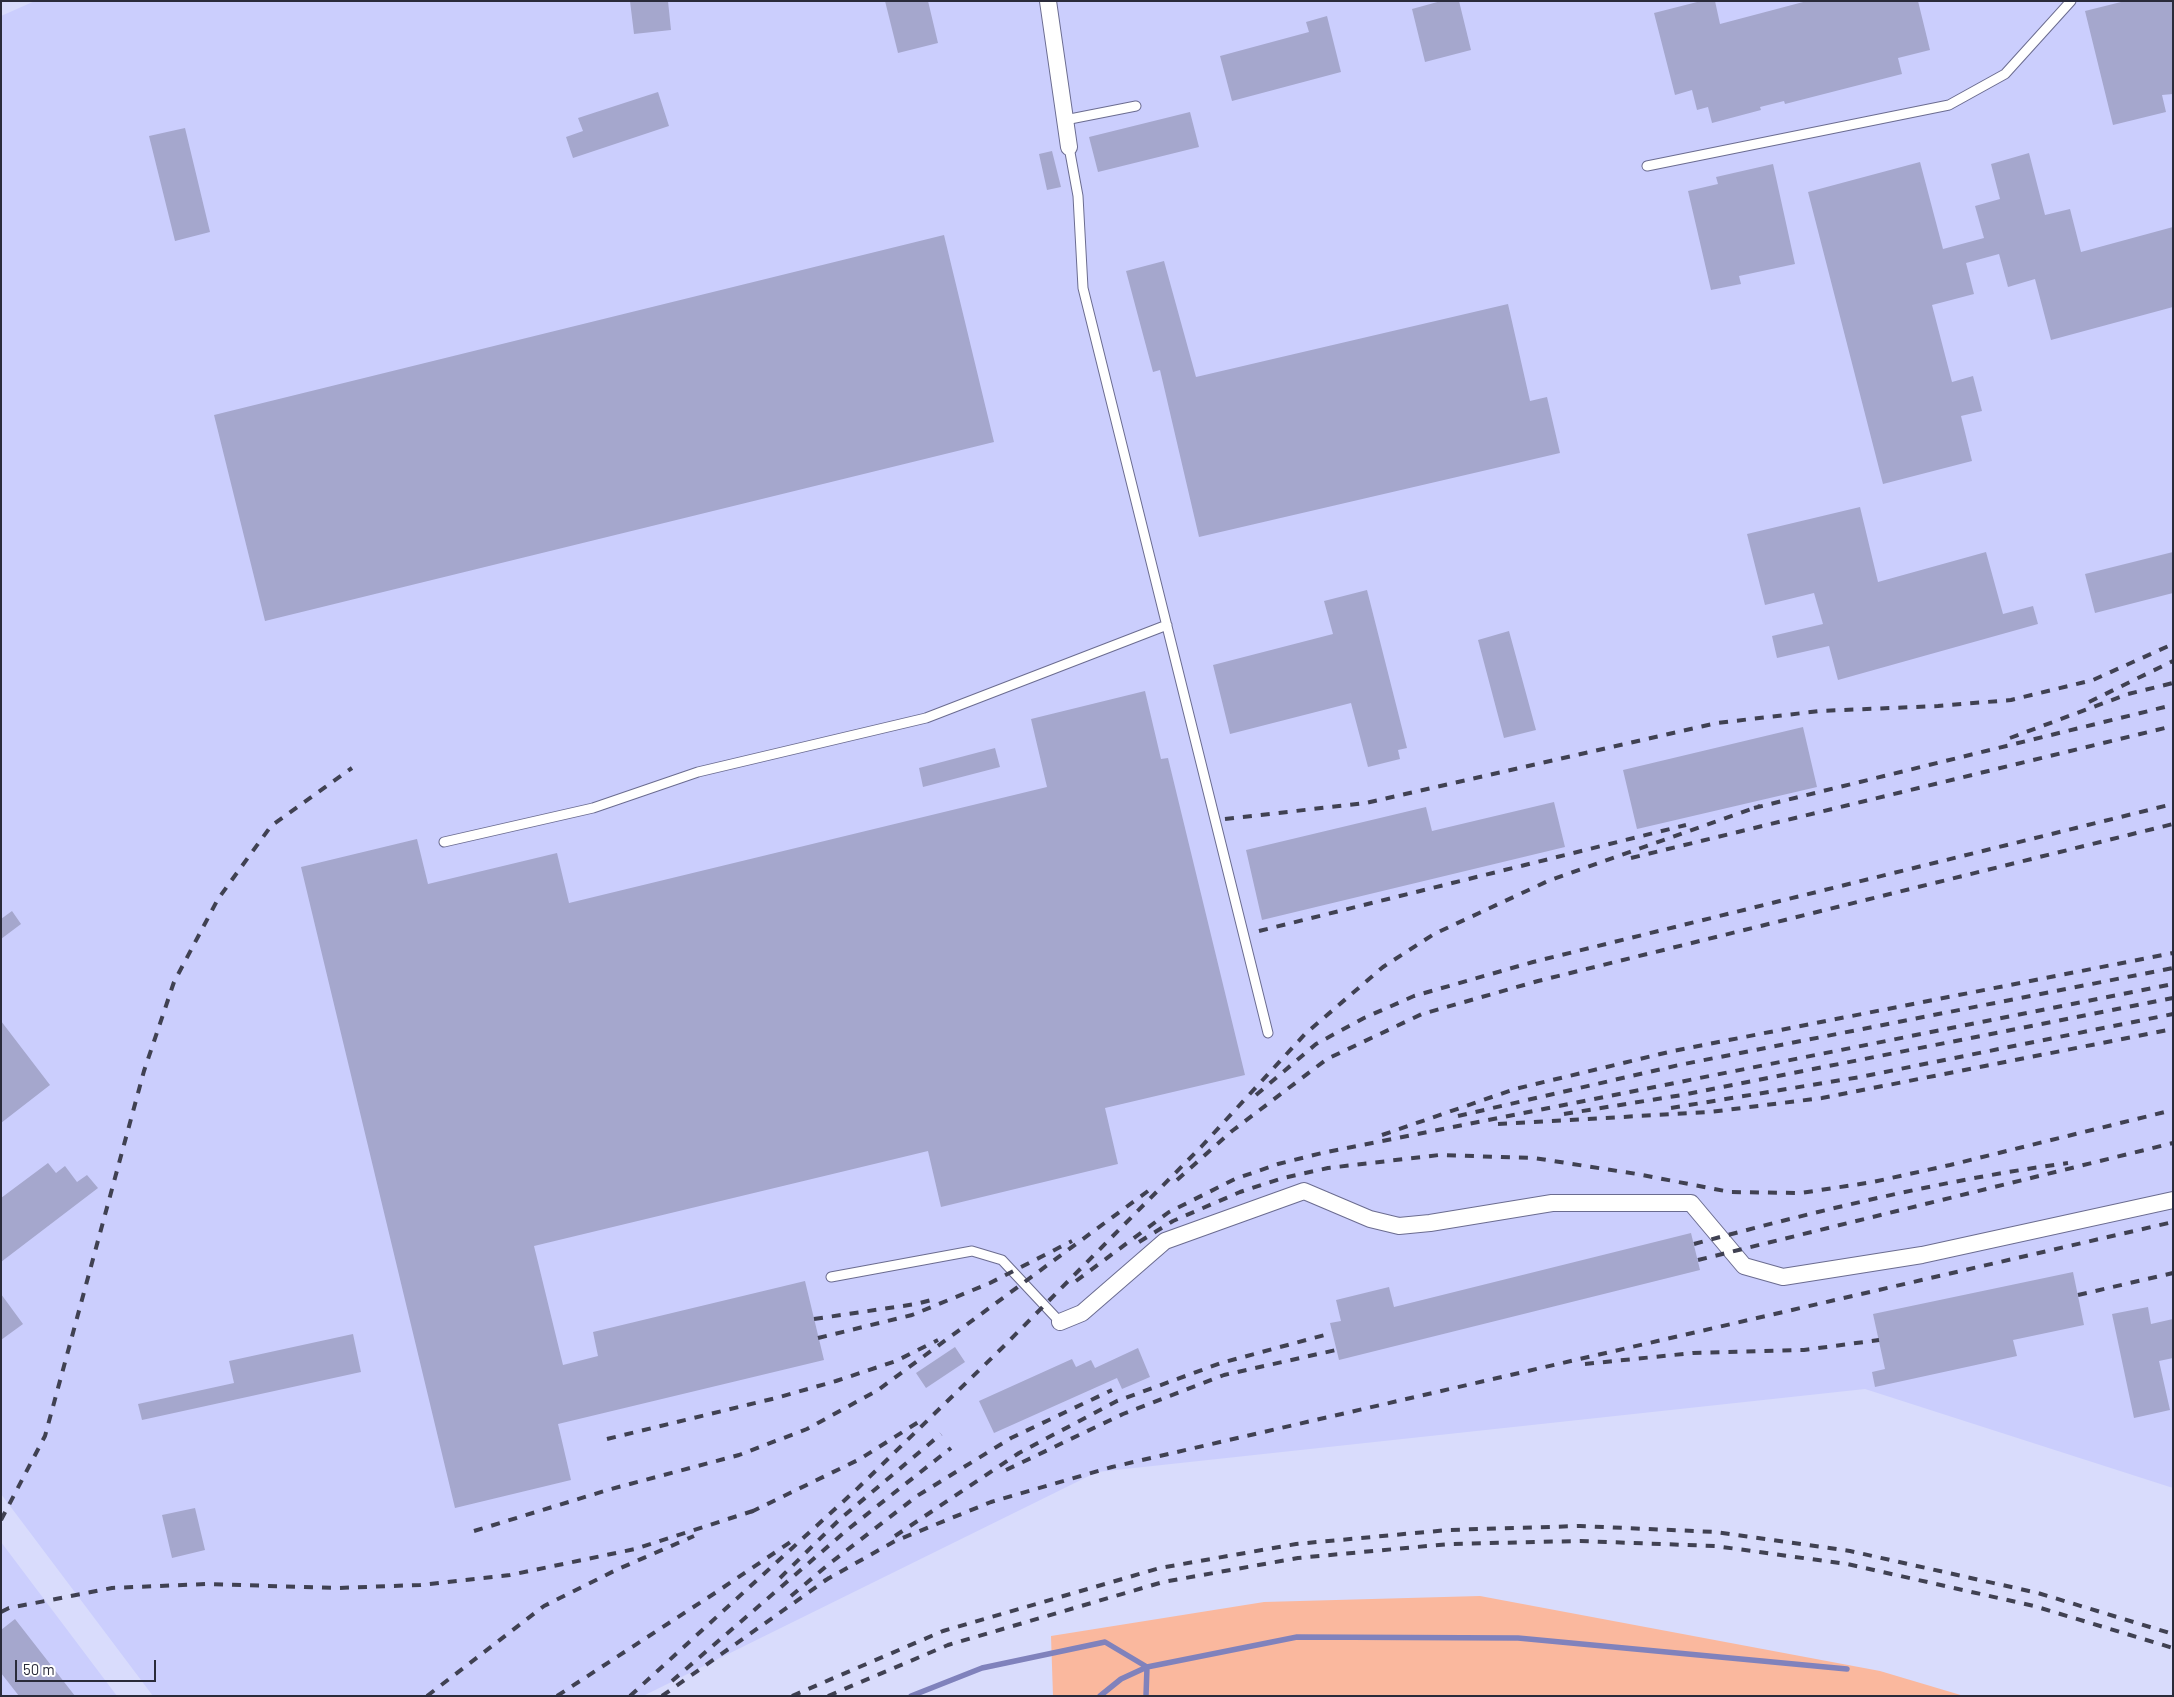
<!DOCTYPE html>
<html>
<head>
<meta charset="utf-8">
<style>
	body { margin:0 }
	#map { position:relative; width:2174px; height:1697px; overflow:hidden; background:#d9dcfc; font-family:Barlow,sans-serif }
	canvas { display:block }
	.frame { position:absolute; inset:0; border:2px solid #2a2b3a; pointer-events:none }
	.scale { position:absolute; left:15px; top:1660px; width:141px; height:22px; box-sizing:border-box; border:2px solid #2a2b3a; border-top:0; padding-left:6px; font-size:15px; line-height:18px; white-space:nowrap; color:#2a2b3a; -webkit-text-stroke:4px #fff; paint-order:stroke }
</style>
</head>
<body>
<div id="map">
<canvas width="2174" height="1697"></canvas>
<div class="frame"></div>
<div class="scale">50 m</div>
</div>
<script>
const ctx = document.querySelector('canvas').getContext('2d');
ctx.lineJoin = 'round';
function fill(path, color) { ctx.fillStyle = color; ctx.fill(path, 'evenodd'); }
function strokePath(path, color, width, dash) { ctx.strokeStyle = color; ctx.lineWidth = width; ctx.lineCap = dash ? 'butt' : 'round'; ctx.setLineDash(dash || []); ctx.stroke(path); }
fill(new Path2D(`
	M35 1H2173V1488L1865 1389 1097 1472 643 1696H153L1 1494V16Z
	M1 1542 117 1696H1Z`), '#cbcefd');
fill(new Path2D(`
	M1480 1596 1880 1671 1964 1696H1053L1051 1636 1264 1602Z`), '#fab89e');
strokePath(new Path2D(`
	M911 1696 982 1668 1105 1642 1147 1667 1146 1696
	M1100 1696 1121 1679 1147 1667 1297 1637 1518 1638 1847 1669`), '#8082bc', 5.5);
fill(new Path2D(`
	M630 1H668L671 30 634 34Z
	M885 1H928L938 43 898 53Z
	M1441 1H1459L1471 50 1425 62 1412 9Z
	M1701 1H1715L1720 24 1807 1H1918L1930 50 1898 58 1902 74 1785 104 1784 101 1760 107 1761 110 1712 123 1708 107 1697 110 1692 90 1675 95 1654 13Z
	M2125 1H2173V94L2162 95 2166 112 2113 125 2085 11Z
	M1327 16 1341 72 1232 101 1220 56 1309 32 1306 22Z
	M658 92 669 126 573 158 566 137 583 131 578 118Z
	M1190 112 1199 147 1098 172 1089 137Z
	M185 128 210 232 175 241 149 136Z
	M1052 151 1061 187 1047 190 1039 154Z
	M2029 153 2045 215 2070 209 2081 252 2173 227V307L2051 340 2035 279 2008 287 1999 254 1966 263 1974 294 1932 305 1952 382 1973 376 1982 411 1961 416 1972 461 1883 484 1808 192 1920 162 1943 249 1984 238 1975 206 2000 199 1991 164Z
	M1773 164 1795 264 1739 276 1741 284 1711 290 1688 191 1718 184 1716 177Z
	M944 235 994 442 265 621 214 415Z
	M1164 261 1196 377 1508 304 1530 401 1547 397 1560 453 1199 537 1160 370 1153 372 1126 271Z
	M1860 507 1878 582 1986 552 2003 614 2033 606 2038 624 1838 680 1829 646 1777 658 1772 636 1823 624 1814 593 1765 605 1747 534Z
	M2173 552V593L2095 613 2085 574Z
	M1367 590 1407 748 1398 750 1400 759 1368 767 1351 703 1230 734 1213 665 1333 634 1324 601Z
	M1509 631 1536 730 1504 738 1478 640Z
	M1145 691 1161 759 1168 758 1245 1075 1105 1108 1118 1164 941 1207 928 1151 534 1246 563 1365 598 1356 593 1332 805 1281 824 1360 558 1424 571 1480 455 1508 301 867 417 839 428 884 557 853 569 903 1047 787 1031 719Z
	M1803 727 1817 787 1637 829 1623 770Z
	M995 748 1000 767 923 787 919 768Z
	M1554 802 1565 847 1262 920 1246 850 1426 807 1432 831Z
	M12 911 21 924 1 939V919Z
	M1 1021 50 1085 1 1123Z
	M48 1163 56 1173 65 1166 77 1182 87 1175 98 1188 1 1262V1198Z
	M1691 1233 1700 1270 1339 1360 1330 1323 1341 1321 1336 1300 1389 1287 1394 1307Z
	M2073 1272 2084 1325 2013 1340 2017 1356 1875 1387 1872 1372 1885 1369 1873 1314Z
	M1 1294 23 1324 1 1340Z
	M2148 1307 2151 1324 2173 1319V1358L2159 1361 2170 1410 2134 1418 2112 1314Z
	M353 1334 361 1372 142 1420 138 1404 234 1383 229 1361Z
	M955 1347 965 1362 926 1388 916 1373Z
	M1138 1348 1150 1377 1122 1389 1117 1378 994 1433 979 1401 1072 1359 1076 1367 1091 1360 1095 1368Z
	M195 1508 205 1550 172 1558 162 1515Z
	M15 1619 75 1696H19L1 1673V1630Z`), '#a5a7cd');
const lane = new Path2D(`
	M1065 120 1136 106
	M1069 147 1078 196 1083 288 1268 1033
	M1647 166 1949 105 2005 74 2071 1
	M444 842 593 808 698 772 926 718 1167 625
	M831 1277 972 1251 1002 1260 1060 1322`);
const street = new Path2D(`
	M1048 1 1069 147
	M1060 1322 1082 1313 1165 1241 1304 1191 1370 1219 1399 1226 1430 1223 1552 1203H1691L1744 1266 1783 1277 1922 1255 2173 1200`);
strokePath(lane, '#6b6c90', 11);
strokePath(street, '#6b6c90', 18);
strokePath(lane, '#fff', 9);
strokePath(street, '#fff', 16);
strokePath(new Path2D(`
	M2089 702 2173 661
	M2010 738 2128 694 2173 683
	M1754 808 2173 705
	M1225 819 1366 803 1717 723 1820 711 1938 706 2011 700 2093 680 2173 644
	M1631 858 2173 726
	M1259 931 1686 825
	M1256 1095 1316 1044 1364 1018 1414 996 1533 962 2173 804
	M1671 1108 1860 1077 2173 1014
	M1564 1114 1682 1095 2173 998
	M1458 1116 1679 1065 2173 968
	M1498 1124 1710 1112 1822 1098 2173 1029
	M1382 1135 1515 1089 1673 1051 2173 953
	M1177 1180 1232 1131 1327 1059 1422 1014 1538 981 2173 824
	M1139 1242 1173 1221 1240 1192 1283 1178 1328 1168 1439 1155 1534 1158 1637 1174 1730 1192 1801 1193 1873 1182 1950 1165 2173 1110
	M1694 1244C1817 1211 1942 1180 2068 1163
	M1698 1260 2173 1143
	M1076 1281 1169 1212 1235 1179 1278 1164 1322 1153 2173 984
	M2078 1295 2173 1273
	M814 1319 916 1304 935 1299
	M818 1338 912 1315 990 1283 1072 1241
	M1585 1364 1693 1353 1804 1350 1879 1340
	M607 1439 776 1398 836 1381 896 1361 938 1340
	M1006 1470 1123 1414 1224 1375 1336 1350
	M751 1512 860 1459 920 1421
	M1 1520 45 1436 144 1071 174 982 218 899 271 826 352 768
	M474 1531 611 1489 739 1455 807 1429 878 1390 1148 1191
	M895 1536 1019 1453 1117 1401 1221 1363 1332 1333
	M780 1578 840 1519 941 1434
	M824 1581 895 1541 991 1502 1112 1467 2173 1222
	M791 1596 829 1564 917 1496 1011 1438 1112 1390
	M1 1612 9 1608 112 1588 206 1584 337 1588 420 1585 510 1575 635 1549 756 1510
	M672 1681 847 1530 951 1448
	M427 1696 544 1606 616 1570 694 1536
	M557 1696 715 1593 792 1541
	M630 1696 858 1488 1003 1347 1201 1147 1305 1034 1383 967 1434 934 1548 881 1760 806
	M662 1696 829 1578
	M792 1696 943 1631 1160 1568 1296 1544 1448 1530 1580 1526 1716 1532 1850 1551 2038 1593 2173 1634
	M828 1696 948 1645 1163 1582 1298 1558 1449 1544 1580 1541 1715 1546 1847 1564 2034 1606 2173 1648`), '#404152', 4, [9, 9]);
</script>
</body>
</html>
